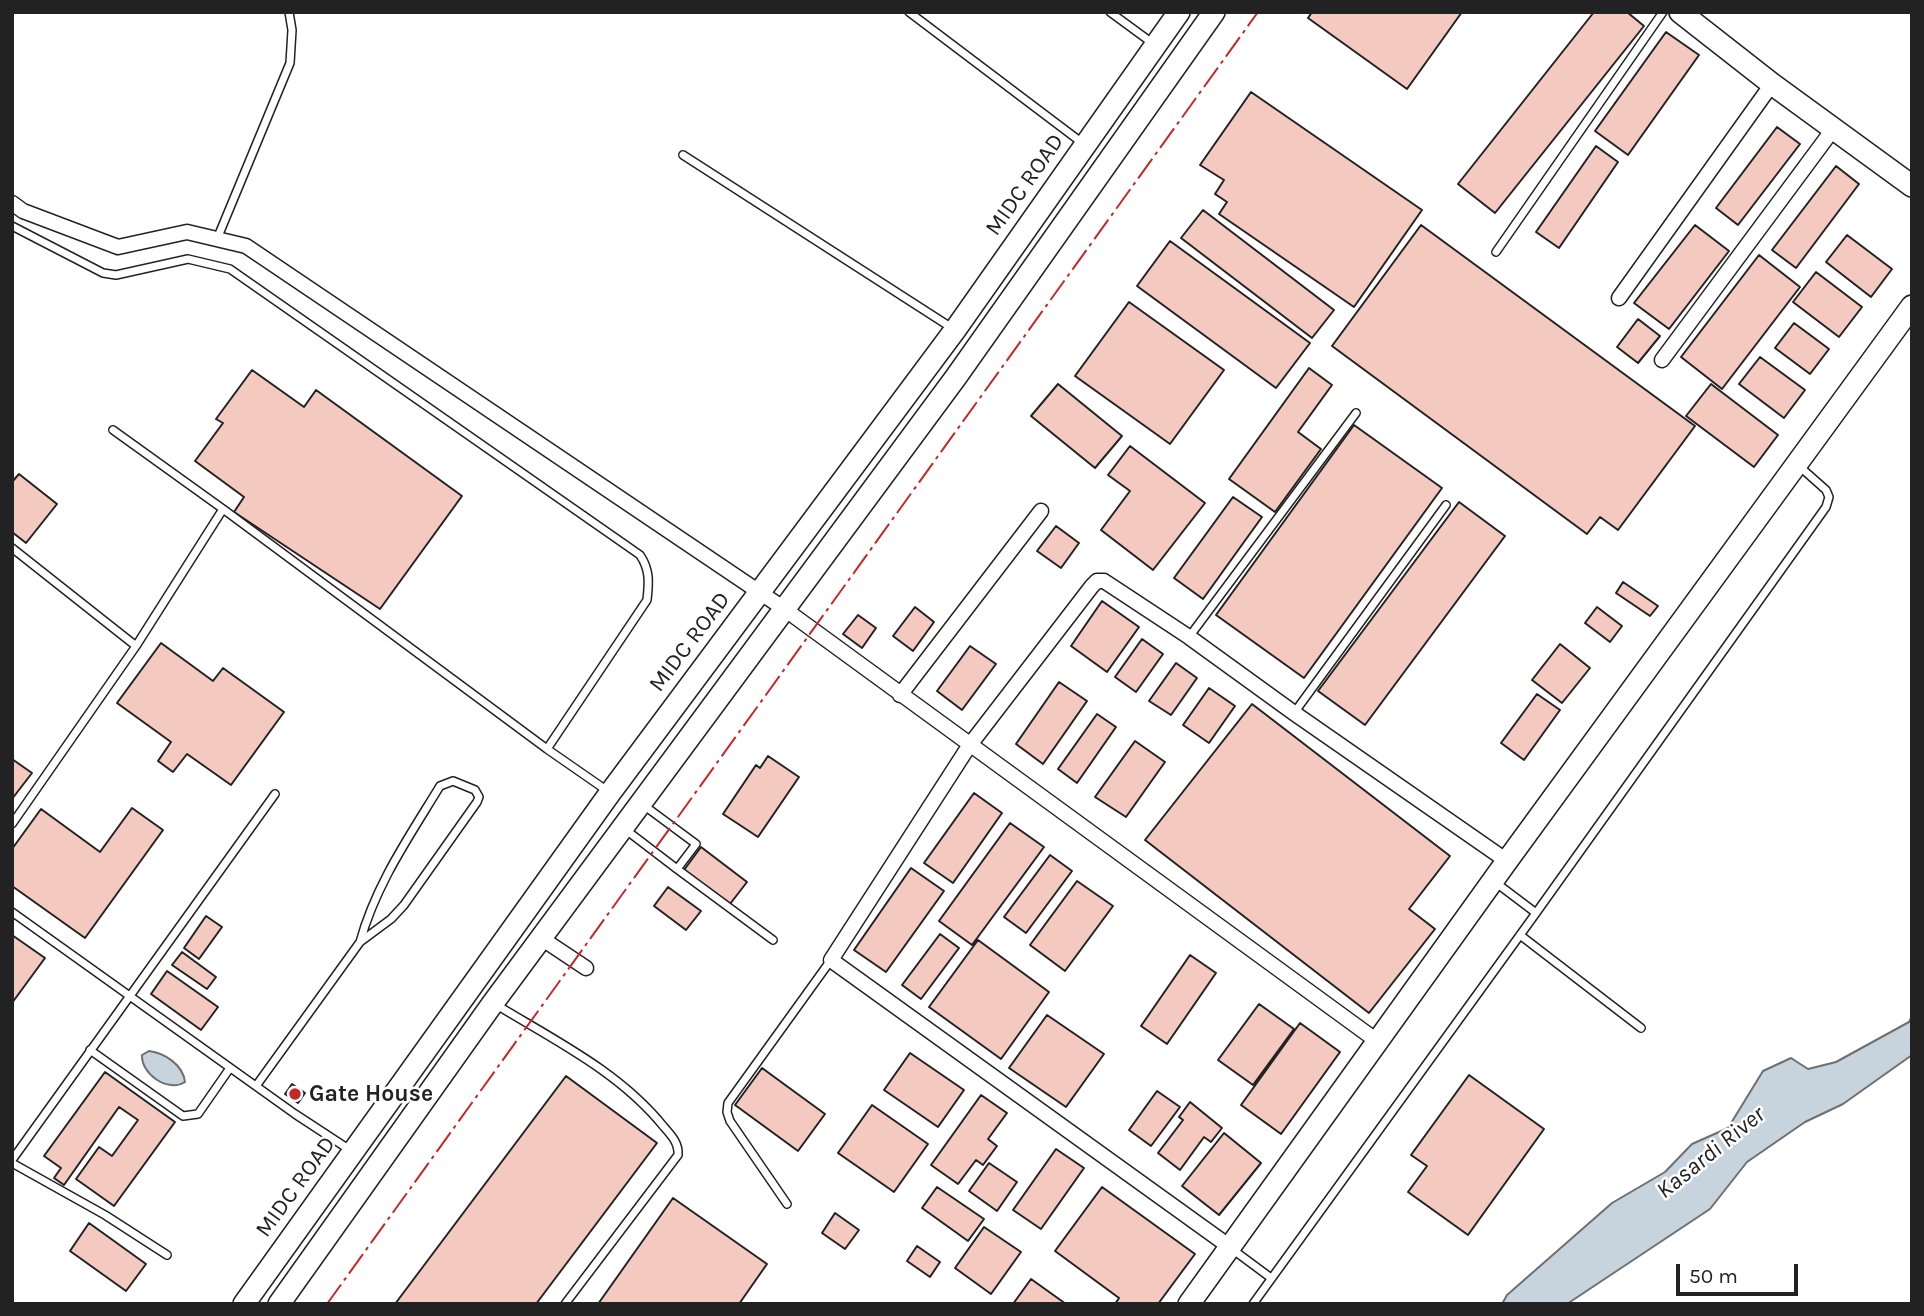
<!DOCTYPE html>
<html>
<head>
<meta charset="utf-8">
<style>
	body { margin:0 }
	#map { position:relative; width:1924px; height:1316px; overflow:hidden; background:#fff; font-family:Karla,sans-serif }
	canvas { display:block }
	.frame { position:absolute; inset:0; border:14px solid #222; pointer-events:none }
	.scale { position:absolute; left:1676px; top:1264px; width:122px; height:32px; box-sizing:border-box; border:4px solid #222; border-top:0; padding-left:9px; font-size:21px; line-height:24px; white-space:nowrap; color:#222; -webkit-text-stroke:5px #fff; paint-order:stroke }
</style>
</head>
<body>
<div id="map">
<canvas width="1924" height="1316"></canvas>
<div class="frame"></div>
<div class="scale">50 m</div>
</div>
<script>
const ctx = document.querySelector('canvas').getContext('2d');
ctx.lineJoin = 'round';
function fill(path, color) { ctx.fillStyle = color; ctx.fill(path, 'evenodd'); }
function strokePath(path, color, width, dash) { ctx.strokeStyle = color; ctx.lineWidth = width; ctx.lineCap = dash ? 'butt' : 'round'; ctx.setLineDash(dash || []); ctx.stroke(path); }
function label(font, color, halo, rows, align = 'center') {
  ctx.font = font + ' Karla,sans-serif'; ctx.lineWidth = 5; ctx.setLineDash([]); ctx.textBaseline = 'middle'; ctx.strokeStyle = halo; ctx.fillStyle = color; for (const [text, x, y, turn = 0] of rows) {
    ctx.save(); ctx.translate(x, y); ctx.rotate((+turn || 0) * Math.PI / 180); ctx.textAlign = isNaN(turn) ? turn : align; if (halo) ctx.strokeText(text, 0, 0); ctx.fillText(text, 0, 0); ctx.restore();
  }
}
const water = new Path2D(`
	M1912 1016V1055L1843 1104 1805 1122 1747 1162 1710 1209 1567 1304H1502L1507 1295 1612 1203 1665 1172 1692 1144 1728 1128 1763 1071 1791 1058 1808 1069 1836 1062 1909 1022Z
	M149 1051C165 1053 183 1065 185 1082 168 1093 141 1074 142 1055Z`);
fill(water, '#c7d3dd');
strokePath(water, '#6f6f6f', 2);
const building = new Path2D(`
	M1312 12H1462L1407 89 1308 18Z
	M1594 12H1627L1644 26 1495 213 1458 184Z
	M1666 32 1699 55 1628 155 1595 131Z
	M1251 92 1422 210 1354 307 1219 214 1227 202 1215 194 1224 180 1200 165Z
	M1777 127 1800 144 1738 225 1716 208Z
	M1596 146 1618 162 1559 248 1536 232Z
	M1836 166 1859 184 1796 268 1772 250Z
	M1203 210 1334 310 1312 338 1181 238Z
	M1421 225 1695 426 1618 530 1600 517 1587 534 1332 346Z
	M1695 225 1729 251 1669 329 1634 303Z
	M1847 235 1892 269 1871 297 1826 262Z
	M1170 241 1310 343 1276 388 1137 286Z
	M1759 255 1800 287 1722 389 1681 357Z
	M1816 272 1862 307 1839 337 1793 302Z
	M1129 302 1224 370 1170 444 1075 376Z
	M1638 319 1660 336 1638 363 1617 347Z
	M1794 323 1829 349 1810 374 1775 348Z
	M1760 357 1805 390 1784 418 1739 384Z
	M1309 368 1332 385 1298 432 1321 449 1275 512 1229 479Z
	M252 370 304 407 316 390 462 496 380 609 234 512 244 497 195 461 223 423 216 419Z
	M1058 384 1122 436 1095 468 1031 416Z
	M1711 384 1778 435 1754 467 1686 416Z
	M1354 425 1442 488 1304 678 1216 615Z
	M1130 446 1205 503 1153 570 1101 530 1130 491 1108 475Z
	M19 474 57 504 26 543 12 532V482Z
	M1233 497 1262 517 1203 599 1174 578Z
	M1459 502 1505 536 1365 725 1318 691Z
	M1056 526 1079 543 1061 568 1037 551Z
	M1623 582 1658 606 1650 616 1616 593Z
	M1102 601 1139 627 1107 672 1071 646Z
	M915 607 934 622 913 651 893 636Z
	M1597 607 1622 626 1610 642 1585 623Z
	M858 615 876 628 862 648 843 634Z
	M1142 639 1163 654 1136 692 1115 677Z
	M161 643 213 681 223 668 284 712 231 785 187 754 173 772 158 761 171 742 117 703Z
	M1560 644 1590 668 1562 703 1532 680Z
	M970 646 996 664 962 710 937 691Z
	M1176 663 1197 678 1171 715 1149 701Z
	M1059 682 1087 701 1043 764 1016 744Z
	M1209 688 1235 706 1209 743 1183 725Z
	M1537 694 1560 710 1524 760 1501 743Z
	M1252 704 1450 856 1409 909 1435 929 1369 1013 1145 840Z
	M1097 714 1116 727 1077 783 1058 769Z
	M1135 741 1165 762 1126 817 1095 797Z
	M768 756 799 777 758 837 723 814 756 765 760 768Z
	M12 759 32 773 12 799Z
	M974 793 1002 813 953 883 924 863Z
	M132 808 163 830 85 938 12 886V849L41 809 100 852Z
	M1010 823 1044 847 972 945 939 921Z
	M701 847 747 882 730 904 684 870Z
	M1050 855 1072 871 1026 933 1004 917Z
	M911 868 944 891 886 972 854 950Z
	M1077 881 1113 906 1065 971 1030 945Z
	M668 887 701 911 686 930 654 906Z
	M206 916 222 927 199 959 184 948Z
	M940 934 959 948 921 999 902 985Z
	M12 935 45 958 12 1003Z
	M978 940 1049 992 1001 1059 929 1007Z
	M182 952 216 977 207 989 172 965Z
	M1190 955 1216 973 1167 1044 1141 1026Z
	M167 971 218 1007 201 1030 151 994Z
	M1259 1004 1294 1029 1253 1085 1218 1060Z
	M1047 1015 1104 1054 1066 1107 1009 1068Z
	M1300 1023 1340 1052 1281 1134 1241 1105Z
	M910 1053 964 1090 938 1127 884 1090Z
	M762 1068 825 1114 798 1151 735 1105Z
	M105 1072 175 1122 114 1206 76 1179 99 1147 112 1156 138 1120 119 1107 64 1185 54 1178 61 1168 44 1156Z
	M1469 1075 1544 1129 1468 1235 1408 1192 1427 1166 1411 1155Z
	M566 1076 657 1143 536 1304H395Z
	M292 1084 305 1093 298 1103 285 1094Z
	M1157 1091 1180 1107 1151 1146 1129 1130Z
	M981 1095 1007 1113 988 1139 997 1146 983 1165 976 1160 958 1184 931 1165Z
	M1190 1102 1222 1128 1211 1142 1204 1137 1180 1170 1158 1153 1183 1120 1179 1117Z
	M872 1105 928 1144 894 1192 838 1153Z
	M1224 1133 1261 1163 1219 1215 1182 1186Z
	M1056 1149 1084 1168 1041 1229 1013 1210Z
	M989 1163 1017 1182 997 1211 969 1191Z
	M937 1187 984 1219 968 1241 922 1208Z
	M1102 1187 1195 1254 1158 1304H1115L1119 1298 1055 1251Z
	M673 1198 767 1264 739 1304H598Z
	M835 1213 859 1230 845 1249 822 1233Z
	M89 1223 146 1264 126 1291 70 1251Z
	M984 1227 1021 1252 991 1294 955 1268Z
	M917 1246 940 1262 930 1277 907 1261Z
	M1031 1279 1066 1304H1013Z`);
fill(building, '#f3c9c0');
strokePath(building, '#222', 2);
const lane = new Path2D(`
	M909 12 1085 145
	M1110 12 1155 45
	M683 155 952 328
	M12 226 103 273 116 275 188 259 230 269 640 555C650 570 649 582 647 600L547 749 609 792
	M217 239 290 63 292 30 289 12
	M1496 252 1663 12
	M223 509 547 749
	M12 548 136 646
	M1189 637 1356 413
	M1294 713 1446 505
	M12 824 136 646 223 509 113 430
	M626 830 677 869 696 844 642 804
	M677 869 773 940
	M1495 882 1536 913
	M12 912 295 1114 350 1150
	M1520 935 1641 1028
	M495 1004C554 1040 620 1072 664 1127 671 1135 679 1143 678 1155L565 1304
	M90 1050 183 1116 198 1114 230 1068
	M256 1086 360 942 391 919 404 905 477 802 479 797 475 790 453 781 440 786C409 837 376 884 360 942
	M12 1160 275 794
	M12 1163 105 1215 167 1255
	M787 1204 730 1121 727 1112 728 1103 831 960
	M1232 1249 1271 1278
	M1253 1304 1536 913 1826 507 1829 497 1826 490 1799 466`);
const street = new Path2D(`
	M12 203 23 211 118 247 187 232 246 246 783 608 1377 1041
	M1619 298 1772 84
	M1662 360 1834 128
	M900 695 1041 511
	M541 938 586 968
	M1230 1247 831 960 969 746 1092 586 1097 581H1104L1189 637 1294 713 1507 861`);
const secondary = new Path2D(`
	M1680 12 1772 84 1912 186
	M244 1304 610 793 955 330 1179 12
	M279 1304 493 1003 956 377 1214 12
	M1189 1304 1507 861 1912 306`);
strokePath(lane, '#222', 10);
strokePath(street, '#222', 17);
strokePath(secondary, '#222', 24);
strokePath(lane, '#fff', 7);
strokePath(street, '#fff', 14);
strokePath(secondary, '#fff', 21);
strokePath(new Path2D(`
	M327 1304 1258 12`), '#c62828', 2, [24, 5, 3.5, 5]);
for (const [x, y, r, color] of [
	[295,1094,7,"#c62828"]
]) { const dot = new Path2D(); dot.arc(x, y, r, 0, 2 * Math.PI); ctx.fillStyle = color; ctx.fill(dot); strokePath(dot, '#fff', 2.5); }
label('23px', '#222', '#fff', [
	["MIDC ROAD",1025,185,-55],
	["MIDC ROAD",690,642,-53],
	["MIDC ROAD",296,1187,-54]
]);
label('bold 23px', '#222', '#fff', [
	["Gate House",309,1094]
], 'left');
label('italic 24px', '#222', '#fff', [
	["Kasardi River",1711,1153,-39]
]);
</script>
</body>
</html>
